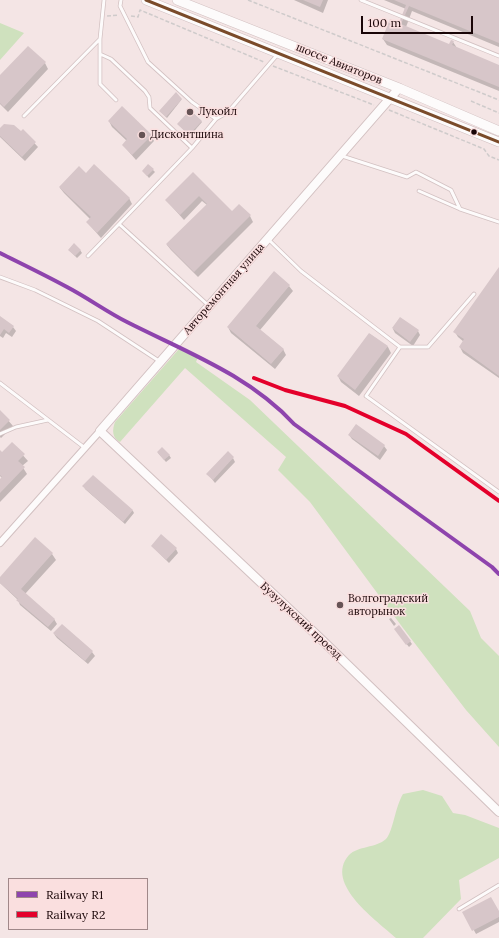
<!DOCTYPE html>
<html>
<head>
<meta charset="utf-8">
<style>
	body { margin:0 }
	#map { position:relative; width:499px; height:938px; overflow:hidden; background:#f4e5e5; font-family:Lora,serif }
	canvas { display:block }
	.legend { position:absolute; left:8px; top:878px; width:140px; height:52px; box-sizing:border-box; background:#fadfdf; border:1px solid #a08889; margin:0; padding:5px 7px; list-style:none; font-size:12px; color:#190507 }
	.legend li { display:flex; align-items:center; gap:8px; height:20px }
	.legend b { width:20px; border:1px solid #a08889 }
	.scale { position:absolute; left:361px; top:16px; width:112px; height:18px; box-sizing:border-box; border:2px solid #190507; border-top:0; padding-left:5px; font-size:12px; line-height:14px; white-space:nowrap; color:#190507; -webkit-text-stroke:3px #fadfdf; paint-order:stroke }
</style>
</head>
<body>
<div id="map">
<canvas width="499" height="938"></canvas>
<ul class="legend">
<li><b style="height:5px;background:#8e44ad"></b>Railway R1</li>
<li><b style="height:5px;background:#e4002b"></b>Railway R2</li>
</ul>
<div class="scale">100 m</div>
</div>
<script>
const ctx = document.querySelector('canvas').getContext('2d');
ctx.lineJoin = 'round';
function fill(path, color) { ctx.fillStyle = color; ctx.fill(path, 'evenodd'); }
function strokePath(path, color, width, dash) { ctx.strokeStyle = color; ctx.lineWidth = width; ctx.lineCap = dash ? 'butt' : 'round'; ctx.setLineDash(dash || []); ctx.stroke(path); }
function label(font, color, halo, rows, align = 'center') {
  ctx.font = font + ' Lora,serif'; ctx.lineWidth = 3; ctx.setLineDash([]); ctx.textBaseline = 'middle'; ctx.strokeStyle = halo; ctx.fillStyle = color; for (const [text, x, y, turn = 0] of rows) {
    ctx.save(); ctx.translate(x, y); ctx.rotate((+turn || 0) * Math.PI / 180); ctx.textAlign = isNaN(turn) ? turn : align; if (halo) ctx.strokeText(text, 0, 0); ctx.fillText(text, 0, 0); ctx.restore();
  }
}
fill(new Path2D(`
	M0 23 24 33 0 60Z
	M179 349 198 357 196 362 250 400 470 611 481 638 499 656V747L466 710 403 628 310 502 278 470 286 457 185 368 120 442C112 438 112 430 115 422Z
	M423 790 442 796 453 813 465 815 499 828V858L459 880 461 899 423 938H396C379 922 323 884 349 855 358 846 376 848 386 839 393 832 395 807 403 794Z`), '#cfe1be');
fill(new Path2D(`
	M294 0H328L323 13Z
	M384 0H499V47L412 11 406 27 449 45 453 42 457 48 499 66V91L387 45 383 39 400 24 406 9Z
	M45 63 48 69 8 112 0 104V76Z
	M182 99 167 118 161 112Z
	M191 111 202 122 190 136 179 125Z
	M109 121 151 135 154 141 136 160 123 145 127 141 112 127Z
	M0 129 21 133 23 131 38 147 25 161 0 137Z
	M153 170 155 172 149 178 143 171Z
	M193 173 232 212 250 216 253 222 198 277 171 250 167 245 207 205 202 201 184 220 166 200Z
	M86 174 129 198 132 204 101 238 87 222 90 219 64 193 60 188Z
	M69 250H80L82 253 77 258Z
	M499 269V378L463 353 460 347 464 342 458 337 455 332Z
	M289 286 293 291 260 330 283 349 286 355 275 369 231 333 228 327Z
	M0 318 13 327 16 331 12 337 6 333 3 338 0 336Z
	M393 329 418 331 420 335 413 346 395 333Z
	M370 334 388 347 391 353 359 396 341 382 338 376Z
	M0 411 13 426 1 438 0 437Z
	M356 426 384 446 387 450 380 460 352 439 349 435Z
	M12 443 28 461 22 466 27 474 0 502V481L2 478 0 476V452L2 454Z
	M158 453 169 455 171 458 166 462Z
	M233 458 235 462 215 483 208 474Z
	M93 476 133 511 134 513 125 524 85 489 84 486Z
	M35 539 52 554 56 560 25 594 54 619 57 624 51 631 20 605 18 600 0 583V578Z
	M152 546 176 549 178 553 169 563Z
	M391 618 396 624 394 626 389 619Z
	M399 626 412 644 409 647 397 632Z
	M54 634 92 652 95 656 88 664 57 638Z
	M464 912 499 913V922L476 934Z`), '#0003');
fill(new Path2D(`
	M303 0H323L320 7Z
	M394 0H499V43L409 6 401 24 449 44 451 40 454 41 452 45 499 65V87L382 39 390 19 399 23 406 5Z
	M28 46 46 62 4 107 0 103V75Z
	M176 92 182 99 166 117 159 111Z
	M122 106 152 135 132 155 122 145 127 139 108 121Z
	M190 110 202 121 189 135 177 124Z
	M4 124 14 125 21 131 23 129 36 142 22 157 0 136V128Z
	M94 164 130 198 97 233 86 222 91 217 59 187 79 166 86 173Z
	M148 164 154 169 147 176 142 171Z
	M193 172 232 211 239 204 251 215 194 272 166 244 207 204 199 196 180 215 165 200Z
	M74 243 81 250 75 256 68 250Z
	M499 267V376L459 347 464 339 453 332Z
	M274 271 290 285 256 326 284 349 271 364 227 327Z
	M0 316 14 326 9 333 4 329 0 335Z
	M400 317 419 330 410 342 392 328Z
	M369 333 388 346 355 390 337 376Z
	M0 410 10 420 0 430Z
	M356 424 385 445 378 456 348 435Z
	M12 442 25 454 18 461 25 467 0 493V479L2 477 0 475V450L2 452Z
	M162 447 170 455 164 460 157 452Z
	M228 451 234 457 213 480 206 474Z
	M93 475 133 510 123 522 82 486Z
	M161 534 177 548 166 560 151 546Z
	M35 537 53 553 21 589 55 619 48 627 16 600 18 599 0 583V577Z
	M62 624 93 651 85 661 53 633Z
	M399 625 411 641 406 645 394 629Z
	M491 897 499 911V917L472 931 462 912Z`), '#d7c6c9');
const lane = new Path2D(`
	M121 0 120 6 148 62 192 102 216 119 228 112 278 54
	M361 0 499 56
	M100 39V84L116 100
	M100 54 111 59 145 91 149 97 150 108 192 148
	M24 116 100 39 104 0
	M342 156 407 177 416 172 451 190 460 209 499 222
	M419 191 460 209
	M269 240 301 271 400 347 366 396 499 492
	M88 256 119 224
	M0 277 35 290 98 321 159 361
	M208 305 119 224 192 148 216 119
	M400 347H428L474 294
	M0 383 85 448
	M0 434 16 427 48 420
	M459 909 499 885`);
const street = new Path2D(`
	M0 543 100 431`);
const secondary = new Path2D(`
	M399 88 100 431 323 641 499 812`);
const primary = new Path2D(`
	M146 0 499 142
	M177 0 399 88 499 131`);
strokePath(lane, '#d2c0c1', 4.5);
strokePath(street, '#d2c0c1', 8);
strokePath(secondary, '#d2c0c1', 10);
strokePath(primary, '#d2c0c1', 10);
strokePath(new Path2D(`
	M248 0 499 100
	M107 16 119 15
	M131 16 138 17 140 10 264 62
	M273 66 374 105
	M471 101 499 113
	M389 110 484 149 489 156 499 160`), '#cfcbcb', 1.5, [4, 2]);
strokePath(lane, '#fdfbfb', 3);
strokePath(street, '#fdfbfb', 6);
strokePath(secondary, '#fdfbfb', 8);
strokePath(primary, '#fdfbfb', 9);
strokePath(new Path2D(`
	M146 0 499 142`), '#7a4b2a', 3);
strokePath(new Path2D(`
	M0 253C22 264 45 275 67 287 88 298 107 312 127 322 186 352 249 375 294 424L492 567 499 574`), '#8e44ad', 4);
strokePath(new Path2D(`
	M254 378 285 390 345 406 406 434 499 501`), '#e4002b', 4);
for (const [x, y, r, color] of [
	[190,112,4,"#665355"],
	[474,132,3.5,"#190507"],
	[142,135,4,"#665355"],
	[340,605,4,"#665355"]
]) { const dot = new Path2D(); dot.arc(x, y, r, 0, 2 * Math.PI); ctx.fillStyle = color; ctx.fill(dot); strokePath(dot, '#fadfdf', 1.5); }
label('11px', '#190507', '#fadfdf', [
	["шоссе Авиаторов",339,64,22],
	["Авторемонтная улица",224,289,-49],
	["Бузулукский проезд",301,621,43]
]);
label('11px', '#190507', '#fadfdf', [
	["Лукойл",198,112],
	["Дисконтшина",150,135],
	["Волгоградский",348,599],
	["авторынок",348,612]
], 'left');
</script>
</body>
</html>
